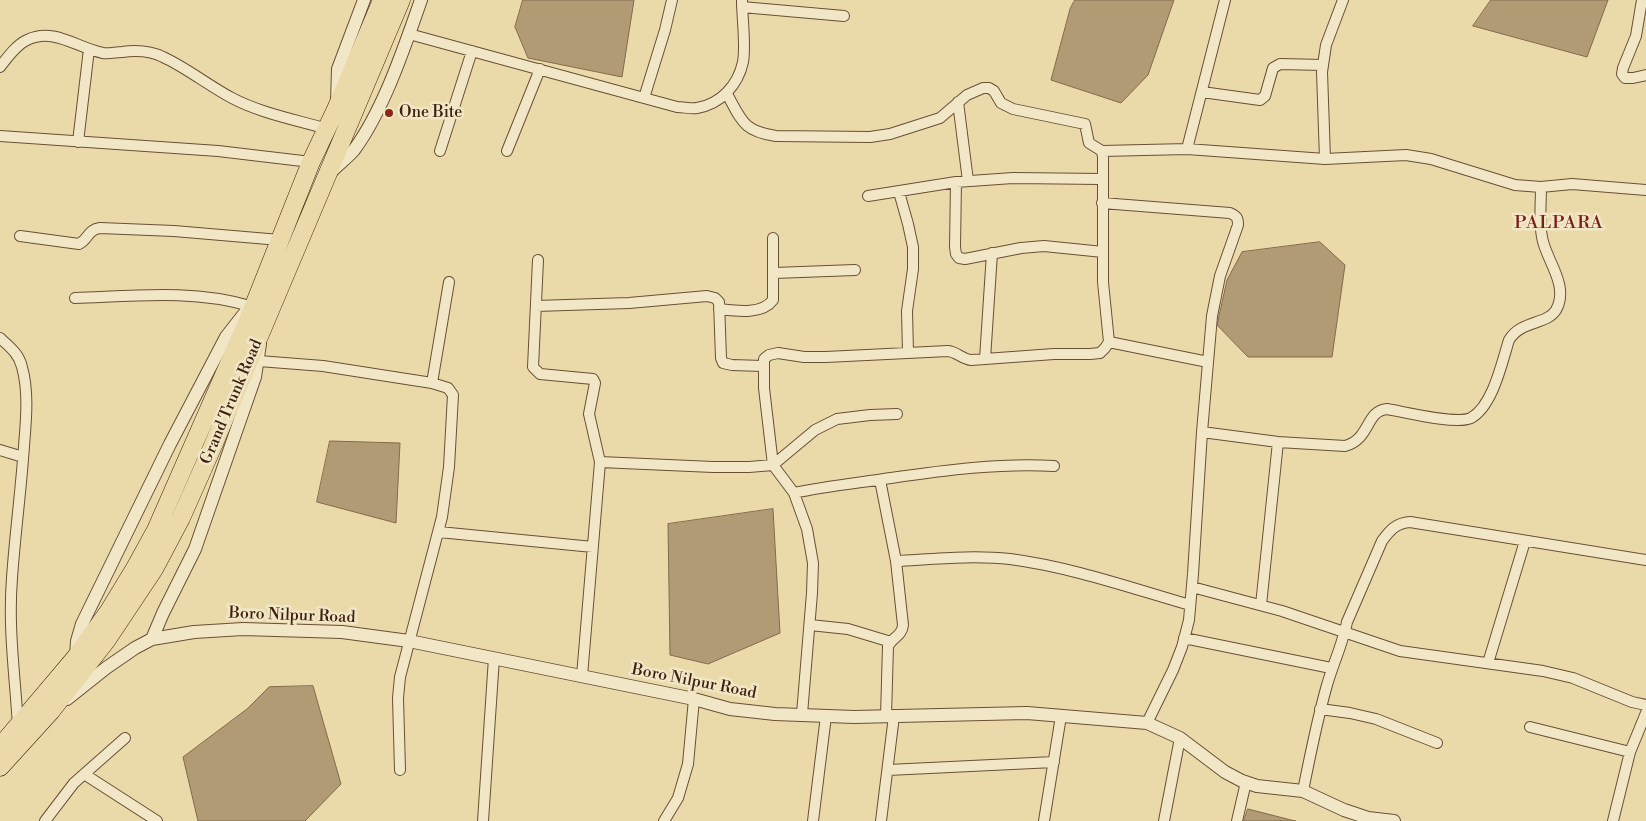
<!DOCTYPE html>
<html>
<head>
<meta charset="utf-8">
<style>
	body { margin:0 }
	canvas { display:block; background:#eadaa9 }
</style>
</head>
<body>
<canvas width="1646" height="821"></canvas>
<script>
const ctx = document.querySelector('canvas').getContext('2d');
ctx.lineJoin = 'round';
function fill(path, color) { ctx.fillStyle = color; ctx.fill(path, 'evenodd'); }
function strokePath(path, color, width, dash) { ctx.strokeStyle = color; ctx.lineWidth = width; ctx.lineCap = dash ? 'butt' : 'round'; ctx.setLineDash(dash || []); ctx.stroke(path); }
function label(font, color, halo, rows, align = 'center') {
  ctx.font = font + ' "Libre Bodoni",serif'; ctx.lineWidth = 5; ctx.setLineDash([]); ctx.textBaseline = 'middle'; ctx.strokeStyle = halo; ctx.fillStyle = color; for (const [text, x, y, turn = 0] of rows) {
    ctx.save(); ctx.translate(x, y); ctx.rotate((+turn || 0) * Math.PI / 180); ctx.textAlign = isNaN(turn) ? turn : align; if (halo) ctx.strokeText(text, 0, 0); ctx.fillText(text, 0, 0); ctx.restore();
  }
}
const water = new Path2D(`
	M523 0H634L622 77 528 58 515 27Z
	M1075 0H1174L1148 75 1121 103 1051 80 1070 9Z
	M1491 0H1608L1587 57 1473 26Z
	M1320 242 1345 265 1332 357H1248L1217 325 1227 280 1242 252Z
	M330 441 400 443 396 523 317 502Z
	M773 509 780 633 708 664 670 655 668 524Z
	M313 686 341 784 305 821H198L183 757 247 709 269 687Z
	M1248 809 1295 821H1296H1244Z`);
fill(water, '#b09b75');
strokePath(water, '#836a4c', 1);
const minor = new Path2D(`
	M1642 0 1636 36 1623 68 1622 74 1625 78H1633L1646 75
	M742 7 844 16
	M409 34 677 107C684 107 691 109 697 108 721 104 738 85 743 62 746 45 742 18 742 0
	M0 67C7 58 16 45 27 40 54 27 77 48 103 53 109 54 116 52 122 52 136 50 151 51 163 57 187 68 209 86 232 98 260 113 297 120 327 129
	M1202 92 1260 100 1265 96 1273 68 1280 64 1323 65
	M727 94C742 121 743 131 776 136L870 137 890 134 940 118 967 95 983 88H989L994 91 1001 103 1013 109 1085 124 1089 143 1102 151 1103 157V282L1109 342
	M644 98 665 30 672 0
	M958 102 968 181
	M0 136 218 151 311 162
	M78 142 89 49
	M1187 149 1225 0
	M440 151 472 51
	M507 151 540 69
	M1102 151 1187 149 1325 159 1406 155 1431 159 1515 185 1541 187 1572 184 1646 190
	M1325 159 1322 72 1326 45 1343 0
	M956 182 955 247 956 254 959 258 965 259 1021 248 1044 246 1103 252
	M899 192 908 224 913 247V269L907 311 908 353
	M868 196 956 182 1013 178 1102 179
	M1102 203 1230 213C1237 216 1238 218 1238 225L1220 276 1212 316 1202 432 1193 574 1189 620 1182 647 1173 670 1147 723
	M20 236 79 244C89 239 87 230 100 228L174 231 280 240
	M538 260 533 367 540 374 593 379 595 383 589 414 600 462
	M774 273 855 270
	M75 298C133 296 194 289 250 306
	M536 306 629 303 707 296 715 298 719 302 721 358 723 363 732 365 763 366
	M719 309C736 311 762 315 773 300V238
	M0 338C10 347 19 354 22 367 29 392 26 421 24 446 21 491 15 534 12 578 8 628 15 676 18 726
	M985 359 992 253
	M259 361 323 366 432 383 448 388 453 395 449 467 442 517 400 677 398 698 400 770
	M432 383 449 282
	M1202 432 1278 442 1345 446C1371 439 1365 411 1387 409 1405 412 1456 425 1471 418 1493 406 1502 362 1509 340 1521 320 1547 325 1556 310 1570 285 1545 259 1542 237 1539 221 1541 203 1541 187
	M0 450 23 457
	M880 480 896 561 903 625C902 636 893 637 888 646L886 716
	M794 493C826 486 858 483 891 478 946 470 999 463 1054 466
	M439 532 593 547
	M896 561C934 559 972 555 1010 559 1071 567 1131 588 1190 605
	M1192 587 1282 611 1400 651 1543 671 1573 678 1632 702 1646 705
	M1261 605 1278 442
	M810 625 848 629 891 642
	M1184 638 1331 668
	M1488 663 1525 541
	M582 676 600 462 713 467H749L773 465 815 430 837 419 870 415 897 414
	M1320 709 1350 713 1376 719 1437 743
	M802 714 812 593 813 563 807 529 794 493 773 465 764 388V359L769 355 778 353 804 357H826L948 351C957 352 962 359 971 360L1054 354H1090L1100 353 1105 348 1109 342 1208 362
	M1530 727 1630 752
	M888 770 1054 762
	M84 774 157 821
	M1303 791C1310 756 1317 720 1327 685 1333 664 1343 643 1347 622L1382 541C1390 530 1396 523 1410 522L1646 560
	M45 821 74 783 125 738
	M483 821 494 658
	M664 821 678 798 688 764 694 699
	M813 821 826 716
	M881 821 894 716
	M1044 821 1061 716
	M1164 821 1180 738
	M1237 821 1246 782
	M1613 821 1630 752 1646 713`);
const tertiary = new Path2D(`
	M337 102 338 69 364 0
	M332 171C339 164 348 157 354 150 384 109 404 48 421 0
	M152 639 163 613 195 549 255 377 260 344
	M76 657 77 641 82 624 170 444 226 337 251 305
	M67 699 106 668 135 648 152 639 194 632 243 629 342 632 409 641 694 699 730 709 775 714 854 717 1027 713 1147 723 1180 738 1225 772 1242 781 1257 786 1303 791 1344 810 1368 818 1394 821`);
const trunk = new Path2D(`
	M0 747 76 657 109 611 134 570 156 530 249 318 311 162 337 107 382 0
	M0 767 51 711 106 641 154 569 181 518 212 448 401 0`);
strokePath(minor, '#6a4f36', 12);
strokePath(tertiary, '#6a4f36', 14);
strokePath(trunk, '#3f210f', 19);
strokePath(minor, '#f1e7c7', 10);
strokePath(tertiary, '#f1e7c7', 12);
strokePath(trunk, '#eadaa9', 18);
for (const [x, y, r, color] of [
	[389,113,5,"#8f2418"]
]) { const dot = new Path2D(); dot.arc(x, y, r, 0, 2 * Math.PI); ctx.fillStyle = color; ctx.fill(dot); strokePath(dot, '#f1e7c7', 2); }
label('16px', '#3f210f', '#f1e7c7', [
	["One Bite",399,113]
], 'left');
label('16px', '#3f210f', '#f1e7c7', [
	["Grand Trunk Road",232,402,-67],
	["Boro Nilpur Road",292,616,2],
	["Boro Nilpur Road",694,682,11]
]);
ctx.letterSpacing = '1px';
label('18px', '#7a1f14', '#f1e7c7', [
	["PALPARA",1559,224]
]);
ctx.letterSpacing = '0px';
</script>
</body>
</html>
